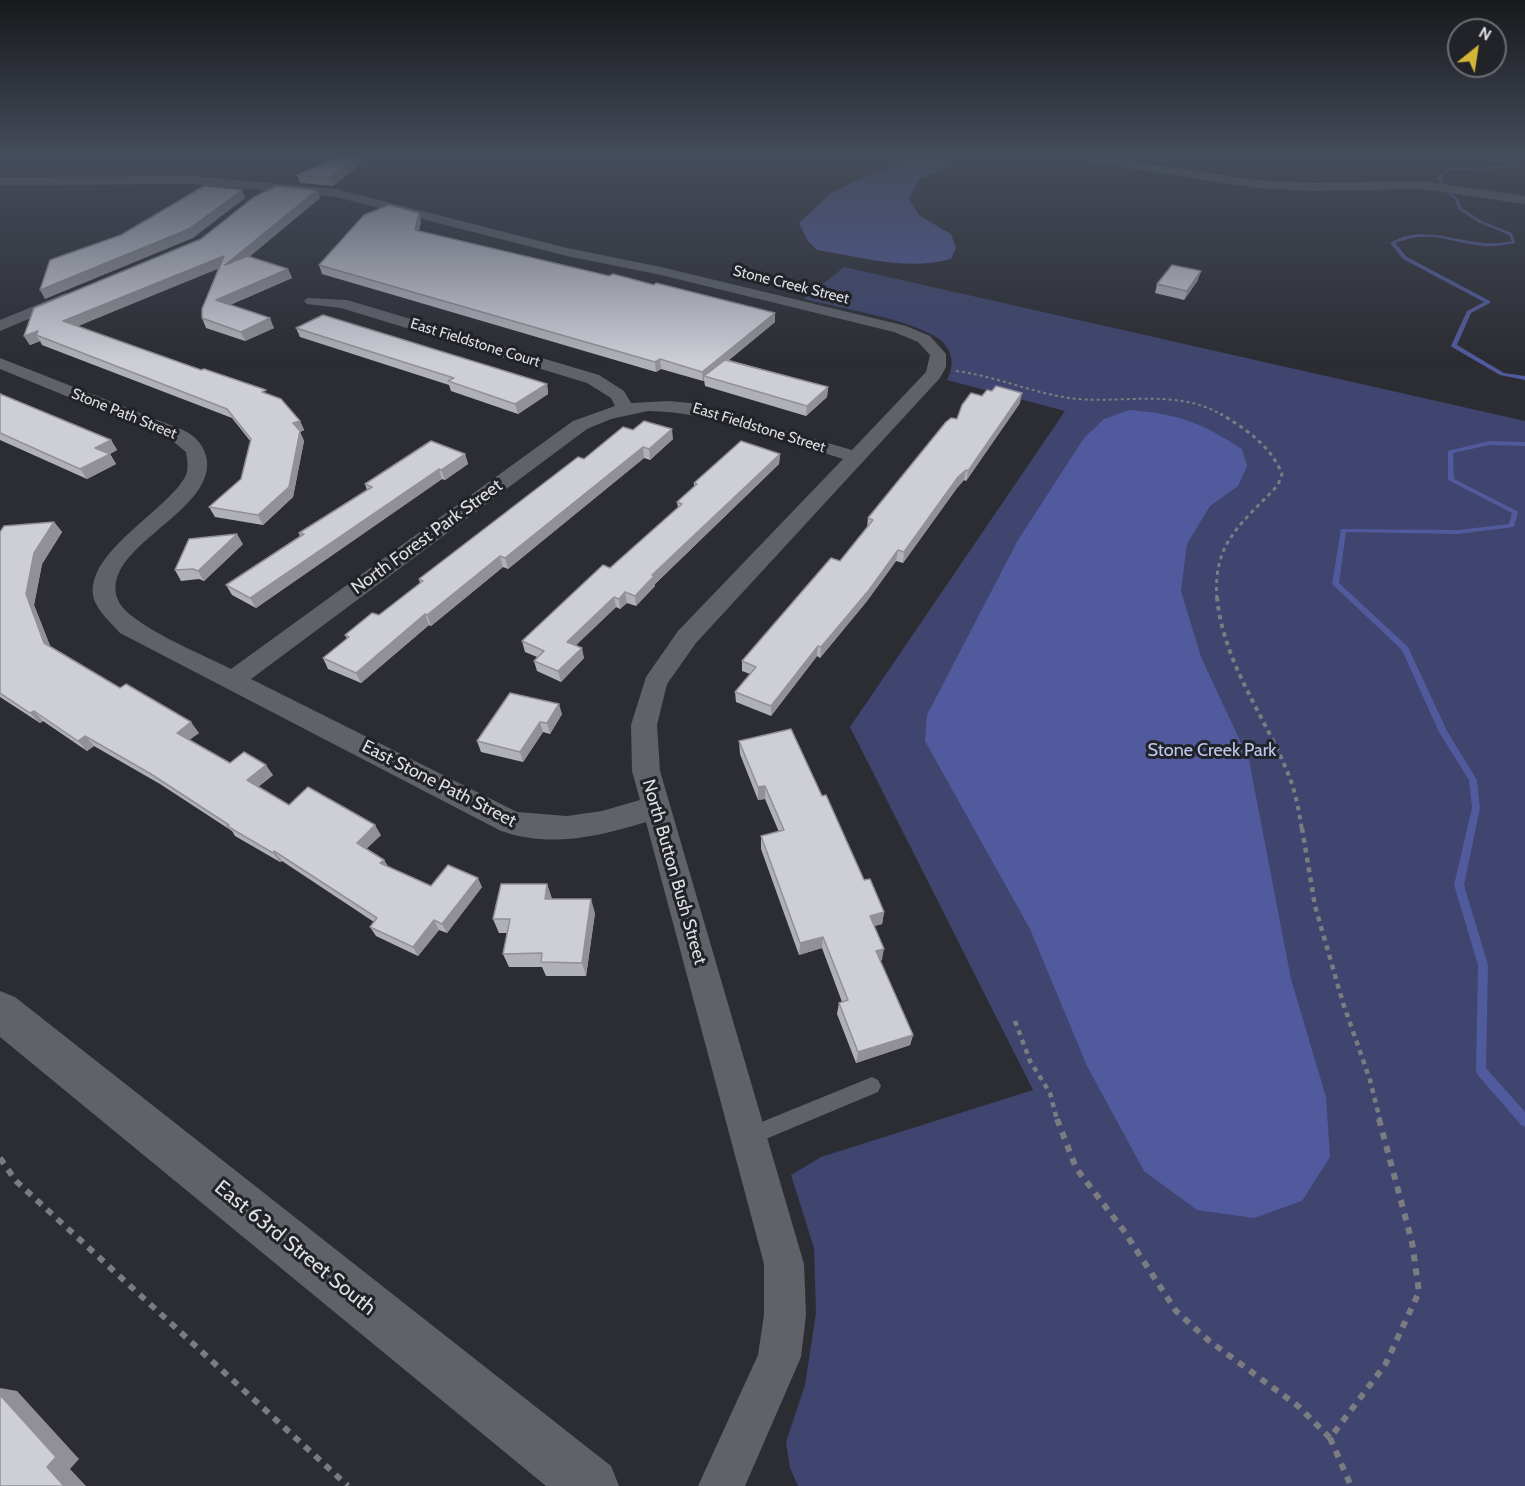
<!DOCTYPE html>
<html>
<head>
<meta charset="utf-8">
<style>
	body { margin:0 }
	#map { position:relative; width:1525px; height:1486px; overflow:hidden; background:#2c2d33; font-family:Cabin,sans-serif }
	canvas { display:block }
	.north { position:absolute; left:1447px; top:18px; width:60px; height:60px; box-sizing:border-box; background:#222329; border:2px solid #6d6e73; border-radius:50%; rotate:30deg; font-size:16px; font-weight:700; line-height:24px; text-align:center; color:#dedfe2 }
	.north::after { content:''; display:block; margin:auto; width:21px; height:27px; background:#d3b635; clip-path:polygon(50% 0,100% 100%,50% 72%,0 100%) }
</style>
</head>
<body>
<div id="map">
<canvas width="1525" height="1486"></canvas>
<div class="north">N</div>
</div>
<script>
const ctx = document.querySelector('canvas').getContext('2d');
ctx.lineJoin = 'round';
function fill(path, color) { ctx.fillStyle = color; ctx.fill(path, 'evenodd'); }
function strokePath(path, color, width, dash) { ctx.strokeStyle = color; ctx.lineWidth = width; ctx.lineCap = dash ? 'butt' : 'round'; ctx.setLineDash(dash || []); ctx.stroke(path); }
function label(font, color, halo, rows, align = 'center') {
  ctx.font = font + ' Cabin,sans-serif'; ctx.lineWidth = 6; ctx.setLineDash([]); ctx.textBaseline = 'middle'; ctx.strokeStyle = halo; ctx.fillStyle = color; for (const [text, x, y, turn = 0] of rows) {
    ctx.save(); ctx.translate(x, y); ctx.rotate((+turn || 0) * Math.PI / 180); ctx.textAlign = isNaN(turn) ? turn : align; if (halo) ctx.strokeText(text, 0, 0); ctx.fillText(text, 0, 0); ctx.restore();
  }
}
fill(new Path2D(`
	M844 267 1525 421V1486H798L790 1468 786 1442 805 1385 816 1313 814 1248 791 1175 821 1157 1033 1090 850 727 1065 411 947 380C955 365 953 350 939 339 912 319 838 308 804 299Z`), '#3f456e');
fill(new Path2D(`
	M912 155H959C950 169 935 174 919 179L909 199 920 216 951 234 956 248 951 259C907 271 861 257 817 250L808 241 799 223 831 193 870 174 889 169Z
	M1129 410C1179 414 1200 422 1242 449L1247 466 1238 486 1210 506 1187 544 1181 591 1201 657 1249 760 1291 979 1326 1097 1330 1157 1302 1201 1254 1218 1197 1210 1144 1171 1087 1066 1030 929 925 741 927 715 1018 540 1084 438 1104 419Z`), '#515a9c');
fill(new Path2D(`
	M1518 155H1521L1525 159V161C1501 171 1475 170 1449 170L1442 177 1445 187 1458 199 1462 208 1482 221 1512 233 1515 243C1504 245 1494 247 1483 246 1449 242 1429 229 1395 243L1407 257 1490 301V303L1471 313 1457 345 1504 373 1525 376V380L1500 375 1452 347 1451 346 1467 311 1484 302 1403 259 1390 243C1420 225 1451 240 1483 243 1493 244 1502 243 1512 241L1509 235 1480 223 1459 210 1455 200 1441 187 1438 177 1448 168C1473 168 1498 169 1522 160Z
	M1489 441 1525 442V446L1489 445 1453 453 1454 479 1517 511 1518 512 1514 527 1458 534 1346 532 1339 583 1408 647 1447 731 1477 780 1480 808 1464 885 1488 965 1486 1068 1525 1112V1127L1521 1125 1477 1074 1476 1070 1478 965 1454 885 1472 808 1469 780 1439 732 1402 650 1332 584 1341 529 1458 530 1509 524 1512 513 1448 480V451Z`), '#515a9c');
strokePath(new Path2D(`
	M956 371C995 376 1030 392 1069 398 1120 405 1177 387 1224 416`), '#7b7c81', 2, [3, 3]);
strokePath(new Path2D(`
	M1217 599C1212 542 1243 523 1278 485L1282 474C1270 445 1247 430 1221 414`), '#7b7c81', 3, [4, 4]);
strokePath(new Path2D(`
	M1217 597C1223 662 1263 713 1287 771 1295 789 1299 811 1302 830`), '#7b7c81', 4, [4.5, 4.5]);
strokePath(new Path2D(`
	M1302 828 1315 906 1343 1003 1370 1080 1380 1120
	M1015 1021 1030 1061 1050 1093 1057 1120`), '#7b7c81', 4.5, [5, 5]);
strokePath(new Path2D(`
	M1057 1119 1076 1168 1124 1231 1176 1311 1208 1340 1298 1406 1330 1438 1385 1365 1419 1292 1412 1242 1379 1119
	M0 1158 16 1181 348 1486
	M1330 1438 1351 1486`), '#7b7c81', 6, [7, 7]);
fill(new Path2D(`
	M872 1077 878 1080 881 1086 878 1092 749 1146 742 1144 740 1137 742 1130Z`), '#606268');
fill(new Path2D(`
	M1061 155H1087L1256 180 1312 183 1421 181 1525 196V204L1421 189 1312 191 1256 188 1067 158Z
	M194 176 336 189 567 248 661 267 906 326 930 336 946 354V367L940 378 696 643 667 684 657 725 660 771 804 1264 806 1315 801 1357 745 1486H698L758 1355 764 1315V1264L646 822C597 837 550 848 501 831L120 633C112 624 101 614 96 604 75 557 169 511 186 475 189 468 187 459 186 452L169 438 0 369V358L183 430C196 436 205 446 207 461 212 514 98 548 118 600 127 624 206 656 231 669L573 421 615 406 611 398 587 383 341 308 307 304 304 301 307 298 347 300 599 375 624 391 631 403 669 401 690 403 852 450 926 372 930 355 918 342 894 332 661 275 567 256 336 197 194 184 0 185V177ZM648 411C715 412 780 440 843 459L678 631 646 677 631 725 632 771 640 800 602 811 567 816 517 812 251 679 587 429 611 419Z
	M66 293 74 298 71 301 0 331V320Z`), '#606268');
fill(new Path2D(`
	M0 991 15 997 611 1466 619 1486H546L0 1037Z`), '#606268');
fill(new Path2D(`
	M362 163 333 186 300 183 297 175Z
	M317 190 320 198 249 256 288 269 292 278 230 305 274 328 245 341 206 328 202 318 218 268 78 326 268 394 300 421 304 430 300 432 304 441 293 497 263 525 215 517 209 507 241 479 251 442 232 418 42 345 40 341 30 345 24 336 201 239Z
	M421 221 419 231 775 322 729 360 828 387 827 397 806 416 705 386 704 380 703 381 661 369 656 372 322 274 319 265Z
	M1198 280 1184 300 1155 293 1157 284Z
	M296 328 547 384 548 394 518 414 451 391 449 385 300 337Z
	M0 393 3 395 111 440 117 450 110 454 116 464 87 479 0 440Z
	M982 396 1020 403 966 481 964 480 957 488 903 563 896 561 867 601 820 658 817 656 771 716 736 702 735 692 750 674 742 671V661L840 561 867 528 868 518 957 419Z
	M633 430 673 439 650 460 644 458 508 569 503 567 431 626 429 625 361 683 328 669 323 658 347 639 345 635 379 615 420 583 419 579 584 459Z
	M465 454 468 464 445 480 442 479 256 608 232 595 226 585 300 537 299 533 367 490 365 484Z
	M780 454 779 464 655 584V586L636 606 627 603 620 609 616 607 576 645 584 658 561 682 537 671 534 661 537 657 525 652 522 641 610 568 678 508 677 502 694 487V483Z
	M54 522 62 532 42 564 34 605 50 646 120 688 199 733 189 740 230 763 273 775 258 787 289 805 381 835 366 849 384 860 388 867 431 886 482 887 447 933 439 930 418 956 376 936 370 927 374 922 282 861 280 862 235 836 232 831 160 784 94 746 87 751 43 721 40 723 0 697V532Z
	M243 544 204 581 199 579 181 581 175 570Z
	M562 714 550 734 543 732 523 762 481 752 477 741Z
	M739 741 822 796 864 880 884 912 882 924 874 926 882 960 880 961 913 1035 910 1045 856 1063 837 1014 839 1003 842 1002 822 948 799 955 761 849V836L779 832 765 799 758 800 740 754Z
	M547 884 552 899 595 913 586 976H546L542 967H509L503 954 507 933H499L493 919Z`), '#b0b1b8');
fill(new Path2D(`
	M359 155 362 163 333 186 330 178Z
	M242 190 245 198 193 238 45 299 40 290Z
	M317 190 320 198 229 274 225 266 68 330 63 321Z
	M419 213 421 221 417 238 415 230Z
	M288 269 292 278 220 309 216 300Z
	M1201 271 1198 280 1184 300 1187 291Z
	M775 313V322L708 377 704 376V380L703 381 702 372Z
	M270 318 274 328 245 341 241 332Z
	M38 331 36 335 40 341 30 345 24 336Z
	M660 359 661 369 656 372 655 362Z
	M547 384 548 394 518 414 515 404Z
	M828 387 827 397 806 416 807 406Z
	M1022 393 1020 403 966 481 968 471Z
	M300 421 304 430 300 432 304 441 293 497 263 525 258 515 293 423Z
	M672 429 673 439 650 460 649 449Z
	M111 440 117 450 101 458 95 448Z
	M643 447 644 458 508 569 505 558Z
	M110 454 116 464 87 479 80 469Z
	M465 454 468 464 445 480 441 470Z
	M780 454 779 464 655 584V586L636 606 635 596 652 575Z
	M439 469 442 479 256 608 250 598Z
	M966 470 964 480 957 488 903 563 904 552 958 477Z
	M54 522 62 532 42 564 34 605 53 653 44 643 26 594 34 553Z
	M237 534 243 544 204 581 198 571Z
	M898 550 896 561 867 601 820 658 821 647Z
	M500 556 503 567 431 626 427 615Z
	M625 592 627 603 620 609 619 599Z
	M614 597 616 607 569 652 567 642Z
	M425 614 429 625 361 683 356 673Z
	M818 646 817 656 771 716V706Z
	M582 648 584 658 561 682 558 671Z
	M559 704 562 714 550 734 547 723Z
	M34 711 43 721 40 723 30 713Z
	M191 722 199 733 185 743 177 733Z
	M540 722 543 732 523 762 520 752Z
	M85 736 94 746 87 751 78 741Z
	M266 765 273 775 254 790 247 780Z
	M765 786V799L758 800V787Z
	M375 825 381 835 362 853 357 843Z
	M274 851 282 861 280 862 273 853Z
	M384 860 390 869 380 863Z
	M478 878 482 887 447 933 442 924Z
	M547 884 552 899H545Z
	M591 899 595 913 586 976 582 963Z
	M884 912 882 924 867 928 870 916Z
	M434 920 439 930 418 956 413 947Z
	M823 937 822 948 799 955 800 943Z
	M884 949 882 960 874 963 876 951Z
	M913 1035 910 1045 856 1063 858 1052Z
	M0 1388 17 1391 79 1459 70 1469 86 1486H64L47 1467 0 1400Z`), '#909096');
const building = new Path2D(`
	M343 155H359L330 178 297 175Z
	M204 186 242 190 189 229 40 290 50 260 121 235Z
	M276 186 317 190 225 265 247 256 288 269 216 300 270 318 241 332 202 318V309L224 256 63 321 201 370 204 369 266 390 262 392 281 399 300 421 293 423 300 431 289 487 258 515 209 507 241 479 251 439 227 409 36 335 38 331 24 336 34 308 201 239 254 197Z
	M389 205 419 213 415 230 609 276 613 274 654 285 656 283 775 313 702 372 660 359 655 362 319 265 364 215Z
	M1172 265 1201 271 1187 291 1157 284Z
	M323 315 547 384 515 404 448 381 454 378 296 328Z
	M725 360 828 387 807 406 704 376Z
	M996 386 1022 393 968 471 966 470 958 477 904 552 898 550 869 590 821 647 818 646 771 706 735 692 756 667 742 661 831 558 840 561 873 520 868 518 946 422 951 418 957 419 962 405 971 393 982 396 987 390 992 391Z
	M0 394 111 440 95 448 110 454 80 469 0 433Z
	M644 421 672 429 649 449 643 447 505 558 500 556 427 615 425 614 356 673 323 658 349 637 345 635 372 613 379 615 423 581 419 579 578 457 584 459 623 427 633 430Z
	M431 441 465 454 441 470 439 469 250 598 226 585 304 534 299 533 372 487 365 484Z
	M741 441 780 454 652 575 654 576 635 596 625 592 619 599 614 597 567 642 582 648 558 671 534 661 544 651 522 641 603 565 610 568 682 504 677 502 697 484 694 483Z
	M54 522 34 553 26 594 44 643 120 688 126 684 191 722 177 733 230 763 244 752 266 765 247 780 289 805 308 787 375 825 357 843 384 860 380 863 431 886 448 865 478 878 442 924 434 920 413 947 370 927 377 918 274 851 273 853 227 826 229 825 151 774 85 736 78 741 34 711 30 713 0 693V532L4 526Z
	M237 534 198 571 193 569 175 570 189 539Z
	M510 693 559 704 547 723 540 722 520 752 477 741Z
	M791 729 822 796 826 795 864 880 870 879 884 912 870 916 884 949 876 951 913 1035 858 1052 839 1003 848 1000 823 937 800 943 761 836 784 830 765 786 758 787 739 741Z
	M501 884H547L545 899H591L582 963 541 962 542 953 503 954 510 919H493Z
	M0 1395 56 1457 47 1467 64 1486H0Z`);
fill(building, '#cdced6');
strokePath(building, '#909096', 1.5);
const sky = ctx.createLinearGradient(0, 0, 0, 363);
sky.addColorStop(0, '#18191c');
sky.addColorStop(0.43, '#454c5b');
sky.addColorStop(1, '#454c5b00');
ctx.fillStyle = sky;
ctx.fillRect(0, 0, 1525, 363);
label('15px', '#dedfe2', '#222329', [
	["Stone Creek Street",791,285,14],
	["East Fieldstone Court",475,343,17],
	["Stone Path Street",124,414,22],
	["East Fieldstone Street",759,428,17]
]);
label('18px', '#dedfe2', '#222329', [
	["North Forest Park Street",427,537,-36],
	["East Stone Path Street",439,784,27],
	["North Button Bush Street",674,872,74]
]);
label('18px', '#c0c8ee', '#222329', [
	["Stone Creek Park",1212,751]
]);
label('21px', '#dedfe2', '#222329', [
	["East 63rd Street South",295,1248,39]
]);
</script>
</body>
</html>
